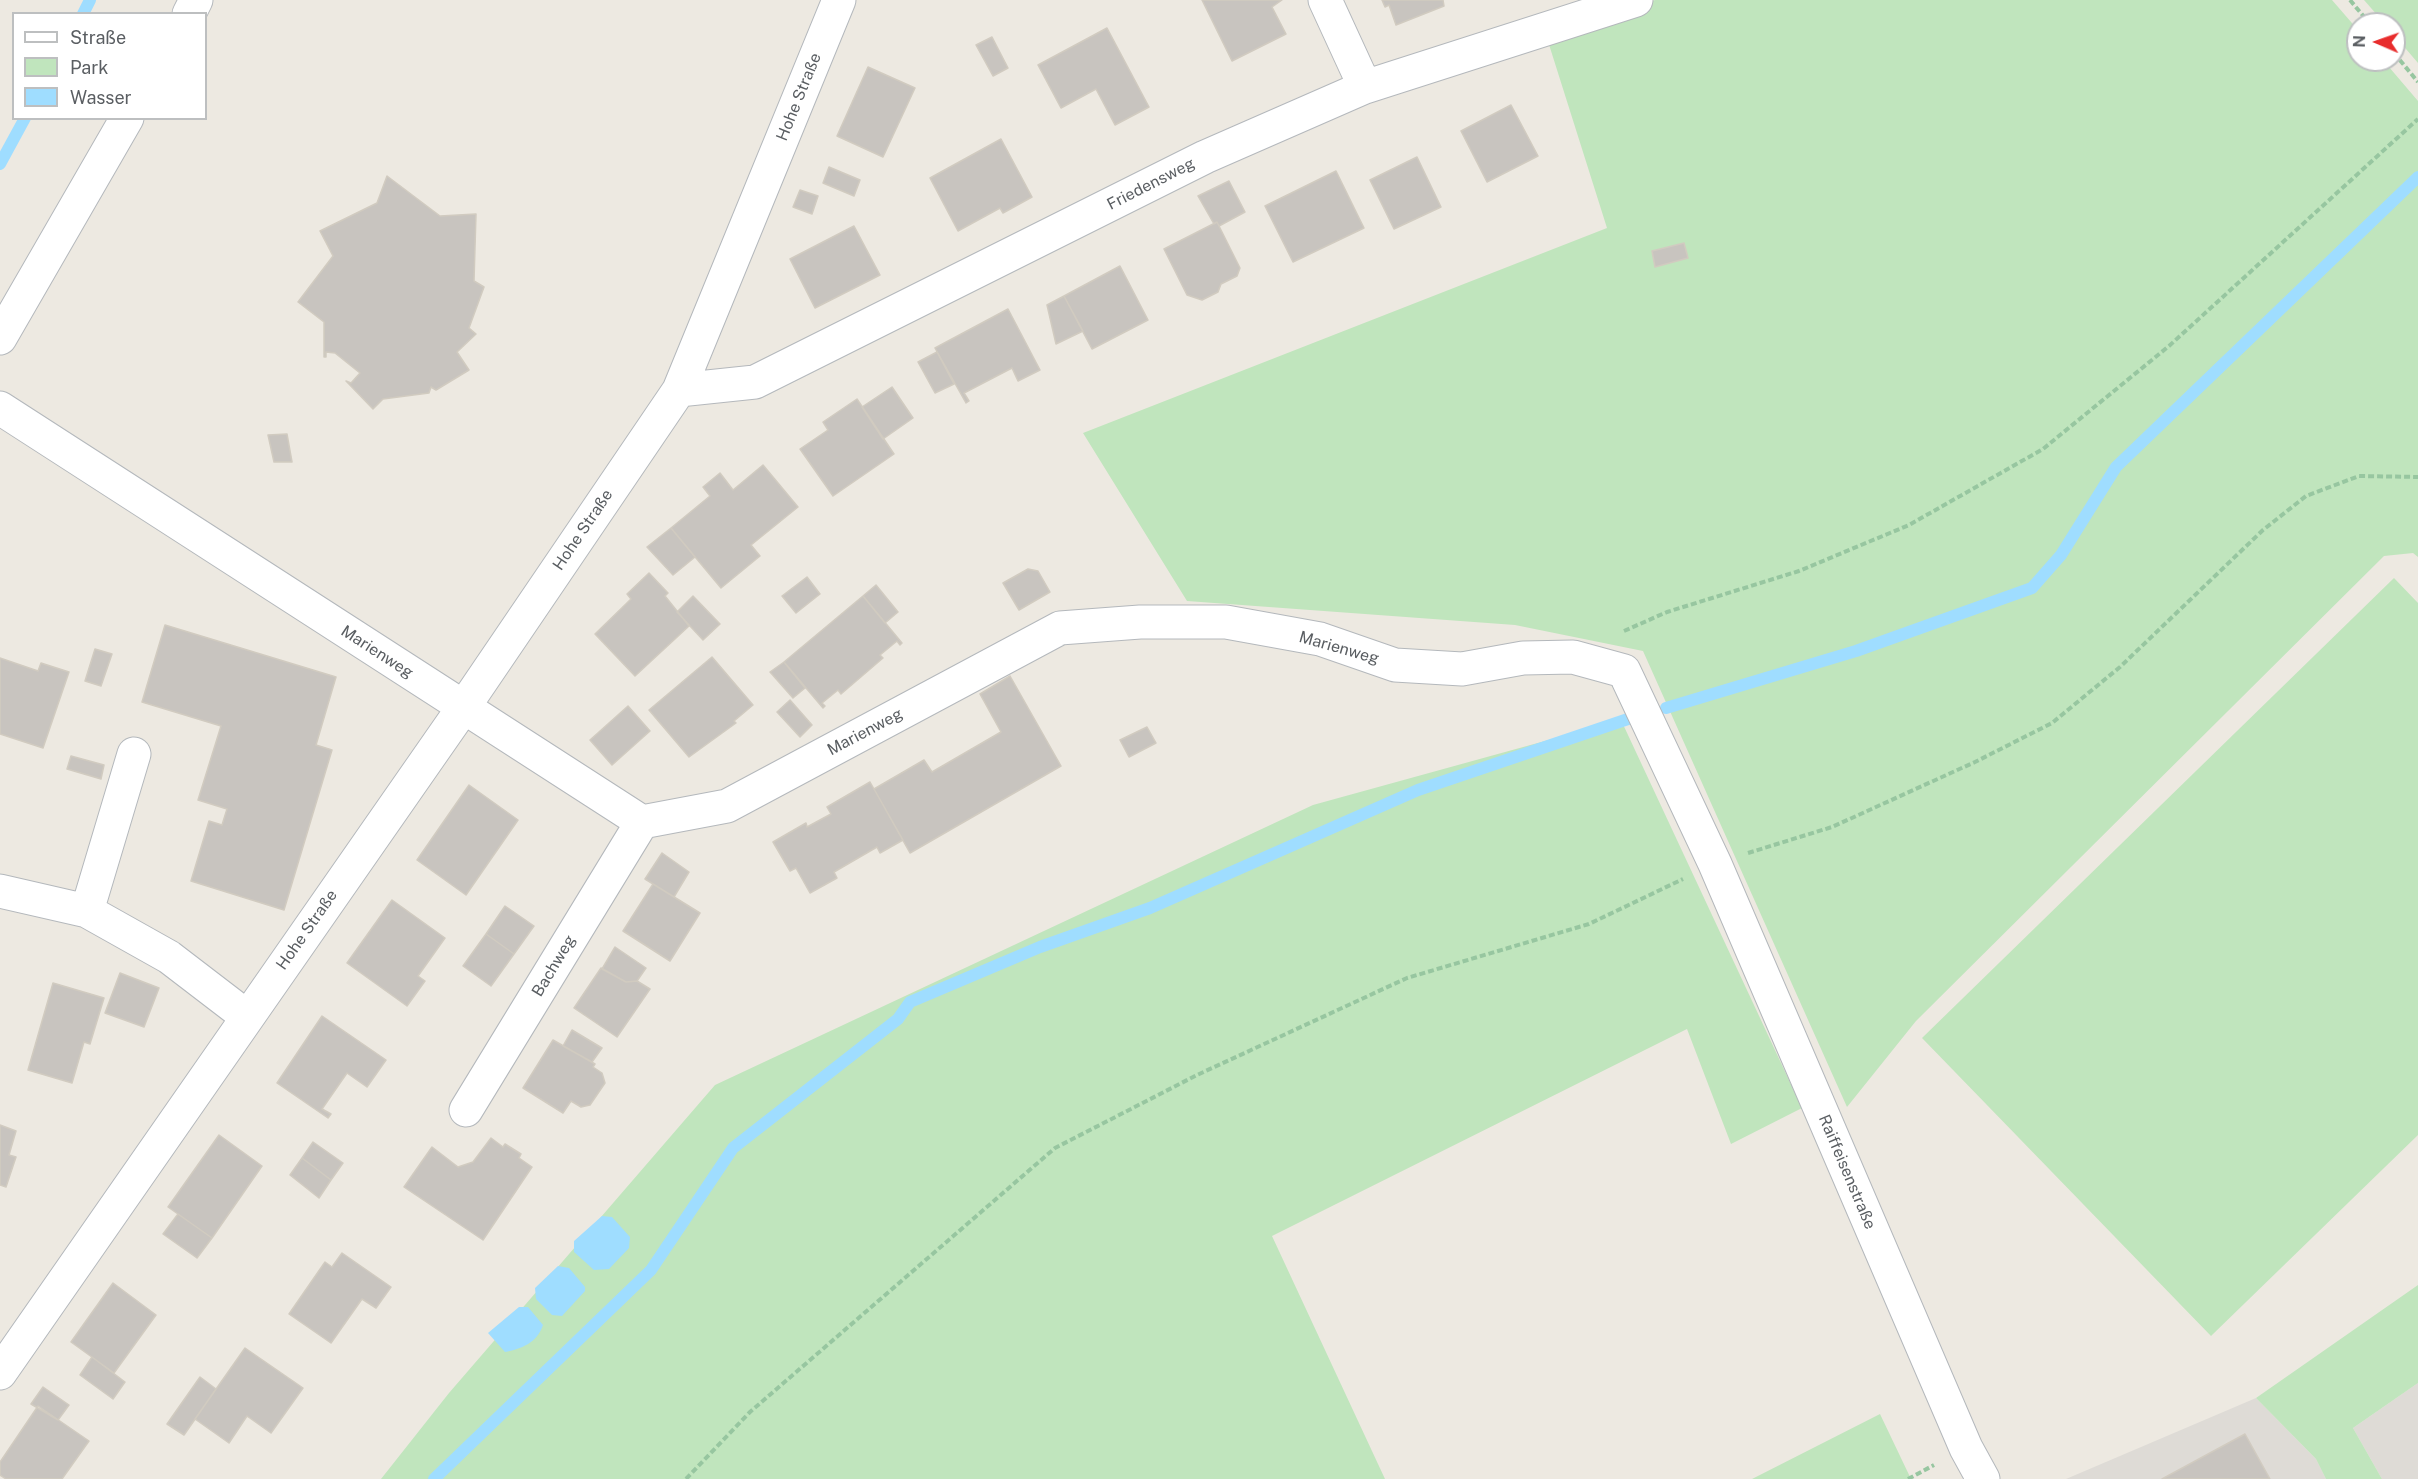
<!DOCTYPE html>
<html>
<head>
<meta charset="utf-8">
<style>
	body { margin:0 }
	#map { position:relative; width:2418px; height:1479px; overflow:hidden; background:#ede9e1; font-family:"Public Sans",sans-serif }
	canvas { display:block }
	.legend { position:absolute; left:12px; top:12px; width:195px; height:108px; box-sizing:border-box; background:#fff; border:2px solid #bdbfc0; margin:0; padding:8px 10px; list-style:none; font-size:18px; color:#5a5e62 }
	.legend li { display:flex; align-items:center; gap:12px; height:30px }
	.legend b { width:30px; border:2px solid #bdbfc0 }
	.north { position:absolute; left:2346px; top:12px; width:60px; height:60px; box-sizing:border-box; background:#fff; border:2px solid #bdbfc0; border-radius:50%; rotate:272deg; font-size:16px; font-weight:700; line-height:24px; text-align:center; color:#5a5e62 }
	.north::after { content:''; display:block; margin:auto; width:21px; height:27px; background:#e82c2c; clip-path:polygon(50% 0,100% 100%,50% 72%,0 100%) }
</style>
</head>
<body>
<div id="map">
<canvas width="2418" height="1479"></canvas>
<ul class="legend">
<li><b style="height:8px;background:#fff"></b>Straße</li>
<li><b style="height:16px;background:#c0e5bd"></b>Park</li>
<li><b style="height:16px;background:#9fddff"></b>Wasser</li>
</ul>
<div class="north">N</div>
</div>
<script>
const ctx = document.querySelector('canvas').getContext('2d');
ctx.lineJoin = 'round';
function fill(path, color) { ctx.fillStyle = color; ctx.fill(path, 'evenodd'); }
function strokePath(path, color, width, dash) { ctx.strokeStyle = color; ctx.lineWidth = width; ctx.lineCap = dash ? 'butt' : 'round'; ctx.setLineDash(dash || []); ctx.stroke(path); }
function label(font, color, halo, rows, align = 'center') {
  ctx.font = font + ' "Public Sans",sans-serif'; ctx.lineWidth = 5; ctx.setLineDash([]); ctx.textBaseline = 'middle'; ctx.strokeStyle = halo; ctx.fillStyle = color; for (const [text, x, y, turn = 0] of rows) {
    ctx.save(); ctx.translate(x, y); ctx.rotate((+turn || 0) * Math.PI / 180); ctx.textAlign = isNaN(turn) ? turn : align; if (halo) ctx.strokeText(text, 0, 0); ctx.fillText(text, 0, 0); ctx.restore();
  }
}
fill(new Path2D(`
	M2418 1383V1479H2382L2353 1428Z
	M2256 1398 2316 1459 2326 1479H2066Z`), '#dedbd6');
fill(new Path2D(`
	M1655 0H2332L2358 30V60H2383L2418 101V557L2413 553 2384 556 1916 1021 1847 1107 1643 651 1515 625 1187 601 1083 433 1607 228 1546 35Z
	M2364 0H2418V63L2394 35V24H2385Z
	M2394 578 2418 603V1135L2211 1336 1922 1038Z
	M1621 720 1802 1108 1731 1144 1687 1029 1272 1236 1385 1479H381L449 1393 715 1085 1313 805Z
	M2418 1285V1383L2353 1428 2382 1479H2326L2316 1459 2256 1398Z
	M1880 1414 1911 1479H1752Z`), '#c0e5bd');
fill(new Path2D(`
	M602 1216 612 1217 630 1237 629 1248 609 1269 594 1270 574 1252V1241Z
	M558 1266 569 1268 585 1287V1291L562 1316 552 1315 536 1299 535 1288Z
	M519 1307H528L543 1325C537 1343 521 1349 505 1352L488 1333Z`), '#9fddff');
strokePath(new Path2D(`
	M83 14 90 0
	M0 164 25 118
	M1666 708 1856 651 2032 588 2061 555 2116 467 2418 177
	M434 1479 651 1270 733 1148 898 1019 910 1002 1040 947 1150 908 1418 790 1628 719`), '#9fddff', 12);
const building = new Path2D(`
	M1202 0H1282L1272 7 1286 34 1232 61Z
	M1382 0H1443L1444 6 1396 25 1389 5 1385 7Z
	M1107 28 1149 107 1115 125 1096 89 1061 108 1038 65Z
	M992 37 1008 68 993 76 976 45Z
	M868 67 915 88 883 157 837 136Z
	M1511 105 1538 156 1487 182 1461 131Z
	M1001 139 1032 197 1003 213 1000 208 958 231 930 178Z
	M1417 157 1441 207 1394 229 1370 180Z
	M829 167 860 180 854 196 823 183Z
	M1336 171 1364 228 1293 262 1265 206Z
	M387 176 440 216 476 214 474 281 484 287 469 328 476 334 457 352 469 370 436 390 431 387 429 393 383 399 373 409 346 381 351 383 360 373 335 353 326 352V357H324V322L298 302 333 256 320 231 377 203Z
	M1229 181 1245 212 1219 226 1217 222 1214 224 1198 196Z
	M800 190 818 196 812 214 793 207Z
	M1217 222 1240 268 1237 276 1221 284 1218 292 1202 300 1187 295 1164 249Z
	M854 226 880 275 815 308 790 259Z
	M1684 243 1688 258 1655 267 1652 251Z
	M1120 266 1148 320 1092 349 1064 296Z
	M1064 296 1083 331 1056 344 1047 305Z
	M1008 309 1040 370 1018 381 1012 368 964 393 969 401 966 403 935 348Z
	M937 352 954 384 935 393 918 362Z
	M892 387 913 418 883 439 862 407Z
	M857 399 894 454 833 496 800 449 828 430 823 422Z
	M287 434 292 462H274L268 435Z
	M763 465 798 507 751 545 760 556 721 588 671 528 710 496 703 487 720 473 733 490Z
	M671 528 695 557 673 575 647 547Z
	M1028 569 1038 571 1050 592 1019 610 1003 583Z
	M649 573 668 593 665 596 689 626 635 676 595 634 631 599 627 594Z
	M807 577 820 594 796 613 782 596Z
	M876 585 898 612 885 623 863 596Z
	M693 596 720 624 703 640 677 612Z
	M863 596 902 643 900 645 897 641 880 655 883 658 841 694 838 690 822 703 825 706 823 708 784 662Z
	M165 625 336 677 316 745 332 750 284 910 191 881 209 821 222 825 227 809 198 800 221 726 142 702Z
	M95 649 112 654 101 686 85 681Z
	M712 657 753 705 734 721 736 723 689 757 649 710Z
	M0 658 38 671 41 663 69 672 43 748 0 734Z
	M784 662 805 688 793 698 770 672Z
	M1010 676 1061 766 910 853 874 789 924 760 932 772 1001 732 980 694Z
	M790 700 812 725 800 737 777 712Z
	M628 706 650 731 612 765 590 740Z
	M1147 727 1156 743 1129 757 1120 740Z
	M71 756 104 765 101 779 67 769Z
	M870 782 903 840 880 853 877 847 834 872 837 878 810 893 796 868 790 871 773 842 806 823 807 827 831 814 827 807Z
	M469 785 518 820 466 895 417 860Z
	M662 853 689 872 674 897 645 879Z
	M653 884 700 913 670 961 623 931Z
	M392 900 445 938 418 976 425 981 407 1006 347 963Z
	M505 906 534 926 514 954 486 934Z
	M486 934 514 954 491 986 463 966Z
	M615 947 646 968 637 981 626 982 602 969Z
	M601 968 626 982 637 981 650 989 617 1037 574 1008Z
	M120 973 159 988 144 1027 105 1013Z
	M53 983 104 998 90 1044 84 1042 72 1083 28 1070Z
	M322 1016 386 1060 367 1087 347 1073 322 1109 331 1114 328 1118 277 1083Z
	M572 1030 602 1048 592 1062 563 1046Z
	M553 1040 595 1064 593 1067 602 1073 605 1083 590 1105 581 1107 571 1101 563 1113 523 1088Z
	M0 1125 16 1131 9 1155 16 1157 6 1187 0 1185Z
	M219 1135 262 1166 212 1238 168 1207Z
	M491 1138 503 1147 505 1144 521 1154 519 1158 532 1167 483 1240 404 1187 432 1147 458 1167 473 1162Z
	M313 1142 343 1163 331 1180 302 1158Z
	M302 1158 331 1180 319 1198 290 1175Z
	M178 1214 212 1238 197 1258 163 1234Z
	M342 1253 391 1287 376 1308 362 1299 331 1343 289 1314 325 1262 332 1267Z
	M113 1283 156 1315 114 1373 71 1342Z
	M245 1348 303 1388 271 1433 247 1416 229 1443 195 1419Z
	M92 1357 125 1382 113 1399 80 1375Z
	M200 1377 216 1389 184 1435 167 1424Z
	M43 1387 69 1405 58 1420 31 1404Z
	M38 1406 89 1441 62 1479H6L0 1475V1462Z
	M2245 1434 2270 1479H2162Z`);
fill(building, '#c8c4bf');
strokePath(building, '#d1cbc0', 1.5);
const minor = new Path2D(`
	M1325 0 1365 87
	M189 14 196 0
	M0 338 127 118
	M679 390 755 382 1205 157 1365 87 1636 0
	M0 408 642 822 727 806 1060 628 1140 622H1226L1320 639 1395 665 1462 669 1523 658 1573 657 1624 671 1715 864 1966 1448 1983 1479
	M0 891 87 911 169 957 246 1016
	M87 911 134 754
	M466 1110 642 822
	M0 1373 463 708 679 390 839 0`);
strokePath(minor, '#b4b8bc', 35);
strokePath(new Path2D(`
	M2350 0 2370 24
	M2394 53 2418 82
	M1624 631 1667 612 1799 571 1909 525 2043 449 2169 346 2418 119
	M1748 853 1832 827 1975 762 2052 723 2120 667 2263 530 2306 496 2359 476 2418 477
	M686 1479 750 1412 1055 1148 1197 1075 1407 978 1589 924 1683 879
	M1908 1479 1934 1465`), '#97c6a0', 4, [6, 3]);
strokePath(minor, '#fff', 33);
label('16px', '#5a5e62', '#fff', [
	["Hohe Straße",799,97,-68],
	["Friedensweg",1151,184,-27],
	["Hohe Straße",583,530,-56],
	["Marienweg",1339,648,16],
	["Marienweg",377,652,33],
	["Marienweg",865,732,-28],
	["Hohe Straße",307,930,-55],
	["Bachweg",554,966,-59],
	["Raiffeisenstraße",1847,1172,67]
]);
</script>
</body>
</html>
